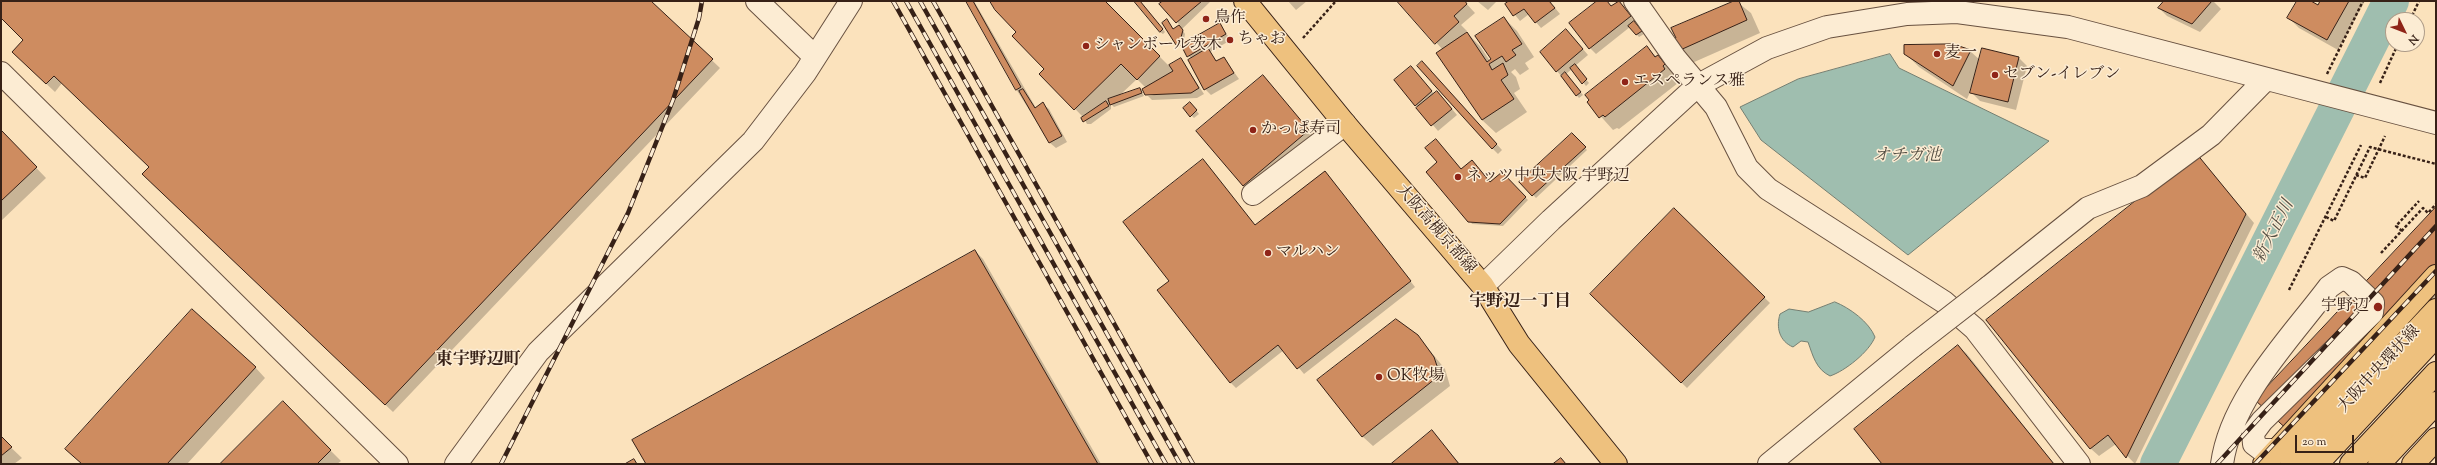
<!DOCTYPE html>
<html>
<head>
<meta charset="utf-8">
<style>
	body { margin:0 }
	#map { position:relative; width:2437px; height:465px; overflow:hidden; background:#fbe2bc; font-family:"Sorts Mill Goudy",serif }
	canvas { display:block }
	.frame { position:absolute; inset:0; border:2px solid #372117; pointer-events:none }
	.north { position:absolute; left:2385px; top:12px; width:40px; height:40px; box-sizing:border-box; background:#fcecd3; border:1px solid #ad9b88; border-radius:50%; rotate:133deg; font-size:11px; font-weight:700; line-height:16px; text-align:center; color:#372117 }
	.north::after { content:''; display:block; margin:auto; width:14px; height:18px; background:#8f2418; clip-path:polygon(50% 0,100% 100%,50% 72%,0 100%) }
	.scale { position:absolute; left:2295px; top:435px; width:59px; height:18px; box-sizing:border-box; border:2px solid #372117; border-top:0; padding-left:5px; font-size:12px; line-height:14px; white-space:nowrap; color:#372117; -webkit-text-stroke:3px #fcecd3; paint-order:stroke }
</style>
</head>
<body>
<div id="map">
<canvas width="2437" height="465"></canvas>
<div class="frame"></div>
<div class="north">N</div>
<div class="scale">20 m</div>
</div>
<script>
const ctx = document.querySelector('canvas').getContext('2d');
ctx.lineJoin = 'round';
function fill(path, color) { ctx.fillStyle = color; ctx.fill(path, 'evenodd'); }
function strokePath(path, color, width, dash) { ctx.strokeStyle = color; ctx.lineWidth = width; ctx.lineCap = dash ? 'butt' : 'round'; ctx.setLineDash(dash || []); ctx.stroke(path); }
function label(font, color, halo, rows, align = 'center') {
  ctx.font = font + ' "Sorts Mill Goudy","Noto Serif JP",serif'; ctx.lineWidth = 3; ctx.setLineDash([]); ctx.textBaseline = 'middle'; ctx.strokeStyle = halo; ctx.fillStyle = color; for (const [text, x, y, turn = 0] of rows) {
    ctx.save(); ctx.translate(x, y); ctx.rotate((+turn || 0) * Math.PI / 180); ctx.textAlign = isNaN(turn) ? turn : align; if (halo) ctx.strokeText(text, 0, 0); ctx.fillText(text, 0, 0); ctx.restore();
  }
}
const water = new Path2D(`
	M1890 54 1899 68 2049 141 1908 255 1761 140 1740 107 1798 79Z
	M1835 302C1850 308 1869 322 1875 337 1869 352 1845 371 1830 376 1816 369 1813 356 1808 342L1801 341 1793 347C1779 341 1776 327 1780 314L1789 309 1808 312Z`);
fill(water, '#9fbeaf');
strokePath(water, '#757f72', 1);
fill(new Path2D(`
	M1 1H650L720 68 393 412 151 183V167L62 83 55 92 21 60 25 40 1 17Z
	M967 1H974L1036 108 1043 104 1049 109 1067 142 1056 148 1050 143 1016 89Z
	M992 1H1104L1169 66 1181 59 1204 94 1197 98 1152 100 1148 96H1154L1146 94V88L1137 79 1119 96 1140 89 1144 96 1114 107 1111 104V109L1091 124H1087L1083 117 1041 74 1046 69Z
	M1135 1H1140L1165 32 1163 34 1160 32Z
	M1164 1H1211L1182 29 1185 34 1183 46 1219 24 1231 40 1210 52 1217 62 1224 58 1239 79 1211 95 1205 89 1191 59 1181 45 1179 47 1176 44 1167 20 1174 30 1180 26Z
	M1288 1H1307L1296 10Z
	M1398 1H1464L1475 13 1461 25 1467 31 1461 36 1467 33 1480 46 1490 61 1504 18 1517 31 1534 57 1525 63 1529 69 1520 75 1515 69 1511 72 1516 77 1520 89 1514 93 1527 112 1496 133 1482 120 1438 54 1443 50Z
	M1477 1H1497L1488 10Z
	M1511 1H1553L1551 3 1560 14 1541 28 1529 14 1520 21 1506 4Z
	M1598 1H1607L1612 7 1619 1 1644 34 1639 37 1630 27 1596 54 1590 48Z
	M1736 1 1751 13 1760 33 1692 63 1678 50 1677 39Z
	M2165 1H2213L2221 9 2200 32 2167 16 2159 8Z
	M2298 1H2308L2318 6 2321 1H2365L2338 50 2299 28 2289 18Z
	M1572 36 1588 55 1575 66 1589 83 1586 86 1572 69 1566 74 1583 95 1579 98 1557 71Z
	M1647 48 1671 70 1677 78 1675 79 1678 83 1619 129 1617 128 1613 130 1588 102Z
	M1970 51 1980 60 2019 58 2027 66 2016 110 1980 101 1972 93V88L1967 99 1919 67 1905 53Z
	M1427 68 1502 150 1498 154 1492 148Z
	M1416 73 1434 94 1437 92 1443 98 1457 115 1438 131 1416 105Z
	M1268 82 1314 136 1249 191 1243 185Z
	M1193 106 1199 114 1194 118 1184 108Z
	M1 131 46 178 1 221Z
	M1572 134 1587 150 1536 198 1521 182Z
	M2196 154 2254 223 2135 464 2116 444 2099 456 2090 448Z
	M1203 161 1255 226 1325 172 1415 287 1304 374 1284 350 1236 388 1230 382 1171 281Z
	M1438 162 1491 184 1501 173 1528 200 1503 226 1472 224Z
	M2436 208V300L2302 443Z
	M1674 209 1770 303 1687 388 1591 294Z
	M975 251 983 259 1101 464H647Z
	M1417 335 1445 369 1450 386 1373 446 1362 436Z
	M1958 346 1967 354 2054 464H1883Z
	M255 367 265 378 187 464H82Z
	M283 403 341 461 337 464H221Z
	M1432 432 1460 464H1392Z
	M1 438 22 458 14 464H1Z`), '#0003');
strokePath(new Path2D(`
	M2158 464 2391 1`), '#9fbeaf', 36);
const building = new Path2D(`
	M1 1H651L713 59 385 405 142 174 149 167 54 76 46 84 12 52 23 40 1 18Z
	M966 1H973L1021 87 1016 90Z
	M990 1H1105L1160 56 1137 80 1121 64 1074 110 1039 74 1044 69 1012 36 1016 32 995 10Z
	M1134 1H1140L1163 29 1160 32Z
	M1163 1H1202L1176 23 1159 4Z
	M1397 1H1465L1467 4 1454 16 1459 22 1435 44Z
	M1509 1H1549L1555 8 1535 23 1524 9 1513 16 1505 4Z
	M1597 1H1607L1611 6 1619 1 1631 16 1589 49 1569 23Z
	M1734 1H1739L1747 20 1678 51 1673 39 1676 38 1671 28Z
	M2164 1H2212L2192 24 2158 8Z
	M2297 1H2311L2318 5 2320 1H2349L2327 40 2287 18Z
	M1504 17 1522 44 1512 50 1516 55 1506 62 1502 56 1489 64 1492 70 1503 63 1508 75 1501 80 1514 99 1482 120 1436 53 1467 32 1487 62 1491 59 1475 36Z
	M1167 19 1173 29 1179 25 1183 30 1180 41 1176 45 1162 23Z
	M1634 21 1642 31 1636 35 1628 26Z
	M1220 23 1226 34 1187 57 1181 45Z
	M1566 29 1583 49 1556 72 1540 52Z
	M1953 44 1971 50 1953 86 1904 54V45Z
	M1647 46 1655 57 1658 55 1665 64 1663 66 1665 69 1605 117 1603 115 1599 118 1587 102 1589 100 1585 95Z
	M1208 48 1216 61 1224 57 1234 73 1204 90 1188 60Z
	M1982 48 2019 57 2008 102 1970 93Z
	M1181 58 1199 88 1191 93 1145 95 1142 89 1173 71 1169 65Z
	M1422 61 1497 144 1492 149 1417 66Z
	M1575 64 1587 79 1582 84 1570 68Z
	M1411 66 1432 91 1415 106 1394 80Z
	M1565 72 1581 92 1576 96 1561 76Z
	M1263 75 1309 130 1243 186 1196 131Z
	M1140 88 1142 93 1110 105 1108 99Z
	M1023 89 1035 108 1043 102 1062 136 1049 143 1019 91Z
	M1437 91 1452 109 1431 126 1416 108Z
	M1106 101 1109 106 1083 122 1081 118Z
	M1190 102 1197 110 1190 117 1183 108Z
	M1 130 37 167 1 201Z
	M1572 133 1586 147 1532 196 1519 182Z
	M1436 139 1461 169 1472 160 1490 182 1502 172 1526 197 1500 224 1468 222 1426 172 1437 162 1425 148Z
	M2196 153 2246 214 2126 458 2108 435 2090 449 1986 320Z
	M1203 159 1255 225 1325 171 1411 281 1297 369 1278 345 1230 383 1157 290 1169 281 1123 222Z
	M2436 207V279L2291 433 2255 400Z
	M1674 208 1765 297 1681 383 1590 294Z
	M975 250 1098 464H646L632 440Z
	M192 309 256 367 167 464H82L65 449Z
	M1396 319 1418 335 1434 357 1440 375 1362 437 1317 380Z
	M1958 345 2054 464H1882L1854 429Z
	M283 401 331 450 317 464H220Z
	M1432 430 1459 464H1391Z
	M1 436 12 447 1 456Z
	M1561 458 1566 464H1553Z
	M634 459 637 464H625Z`);
fill(building, '#ce8c60');
strokePath(building, '#372117', 1);
const minor = new Path2D(`
	M757 1 815 57
	M1635 1 1675 58 1716 107 1747 168 1768 189 1944 302 1975 329 2079 464
	M1 73 397 464
	M1253 194 1345 124
	M1483 286 1551 220 1697 86 1767 48 1827 27 1907 14 1957 12 2068 27 2436 123
	M1989 287 2088 208 2142 186 2211 135 2266 79
	M456 464 538 352 753 141 805 73 851 1
	M1769 464 1913 346
	M2222 464C2231 398 2290 339 2329 287L2342 278 2351 282 2373 303 2372 313 2262 421 2253 433 2254 444 2262 450H2277`);
const major = new Path2D(`
	M1245 1 1345 124 1483 286 1519 344 1616 464
	M2264 464 2436 276
	M2291 464 2436 310
	M2379 464 2436 403
	M2413 464 2436 439`);
const highway = new Path2D(`
	M2317 464 2436 336
	M2351 464 2436 373`);
strokePath(minor, '#685140', 24);
strokePath(major, '#372117', 24);
strokePath(highway, '#372117', 24);
strokePath(new Path2D(`
	M2410 20 2419 1
	M1303 38 1336 1
	M2327 74 2363 1
	M2380 83 2398 44
	M2356 175 2365 178 2385 136
	M2402 231 2396 226 2419 201
	M2381 253 2423 208 2428 213 2436 204
	M2289 290 2361 145`), '#372117', 2.5, [3, 2]);
strokePath(minor, '#fcecd3', 22);
strokePath(major, '#eec17e', 22);
strokePath(highway, '#eec17e', 22);
const rail = new Path2D(`
	M893 1 1152 464
	M906 1 1166 464
	M920 1 1180 464
	M933 1 1193 464
	M501 464 628 213 673 100 699 18 702 1
	M2217 464 2436 226
	M2255 464 2436 271`);
strokePath(rail, '#372117', 4.5);
strokePath(rail, '#fcecd3', 3, [9]);
const minorBridge = new Path2D(`
	M1913 346 1989 287`);
strokePath(minorBridge, '#685140', 24, []);
strokePath(new Path2D(`
	M2326 217 2334 221 2370 147 2436 164`), '#372117', 2.5, [3, 2]);
strokePath(minorBridge, '#fcecd3', 22);
for (const [x, y, r, color] of [
	[1206,19,4,"#8f2418"],
	[1230,40,4,"#8f2418"],
	[1086,46,4,"#8f2418"],
	[1937,54,4,"#8f2418"],
	[1995,75,4,"#8f2418"],
	[1625,82,4,"#8f2418"],
	[1253,130,4,"#8f2418"],
	[1458,177,4,"#8f2418"],
	[1268,253,4,"#8f2418"],
	[2378,307,5,"#8f2418"],
	[1379,377,4,"#8f2418"]
]) { const dot = new Path2D(); dot.arc(x, y, r, 0, 2 * Math.PI); ctx.fillStyle = color; ctx.fill(dot); strokePath(dot, '#fcecd3', 1.5); }
label('16px', '#372117', '#fcecd3', [
	["鳥作",1214,19],
	["ちゃお",1238,40],
	["シャンボール茨木",1094,46],
	["麦一",1945,54],
	["セブン-イレブン",2003,75],
	["エスペランス雅",1633,82],
	["かっぱ寿司",1261,130],
	["ネッツ中央大阪 宇野辺",1466,177],
	["マルハン",1276,253],
	["宇野辺",2369,307,"right"],
	["OK牧場",1387,377]
], 'left');
label('16px', '#372117', '#fcecd3', [
	["大阪高槻京都線",1435,230,49],
	["大阪中央環状線",2380,370,-47]
]);
label('italic 17px', '#565045', '#fcecd3', [
	["オチガ池",1907,157],
	["新大正川",2275,232,-63]
]);
label('bold 17px', '#372117', '#fcecd3', [
	["宇野辺一丁目",1520,303],
	["東宇野辺町",478,361]
]);
</script>
</body>
</html>
